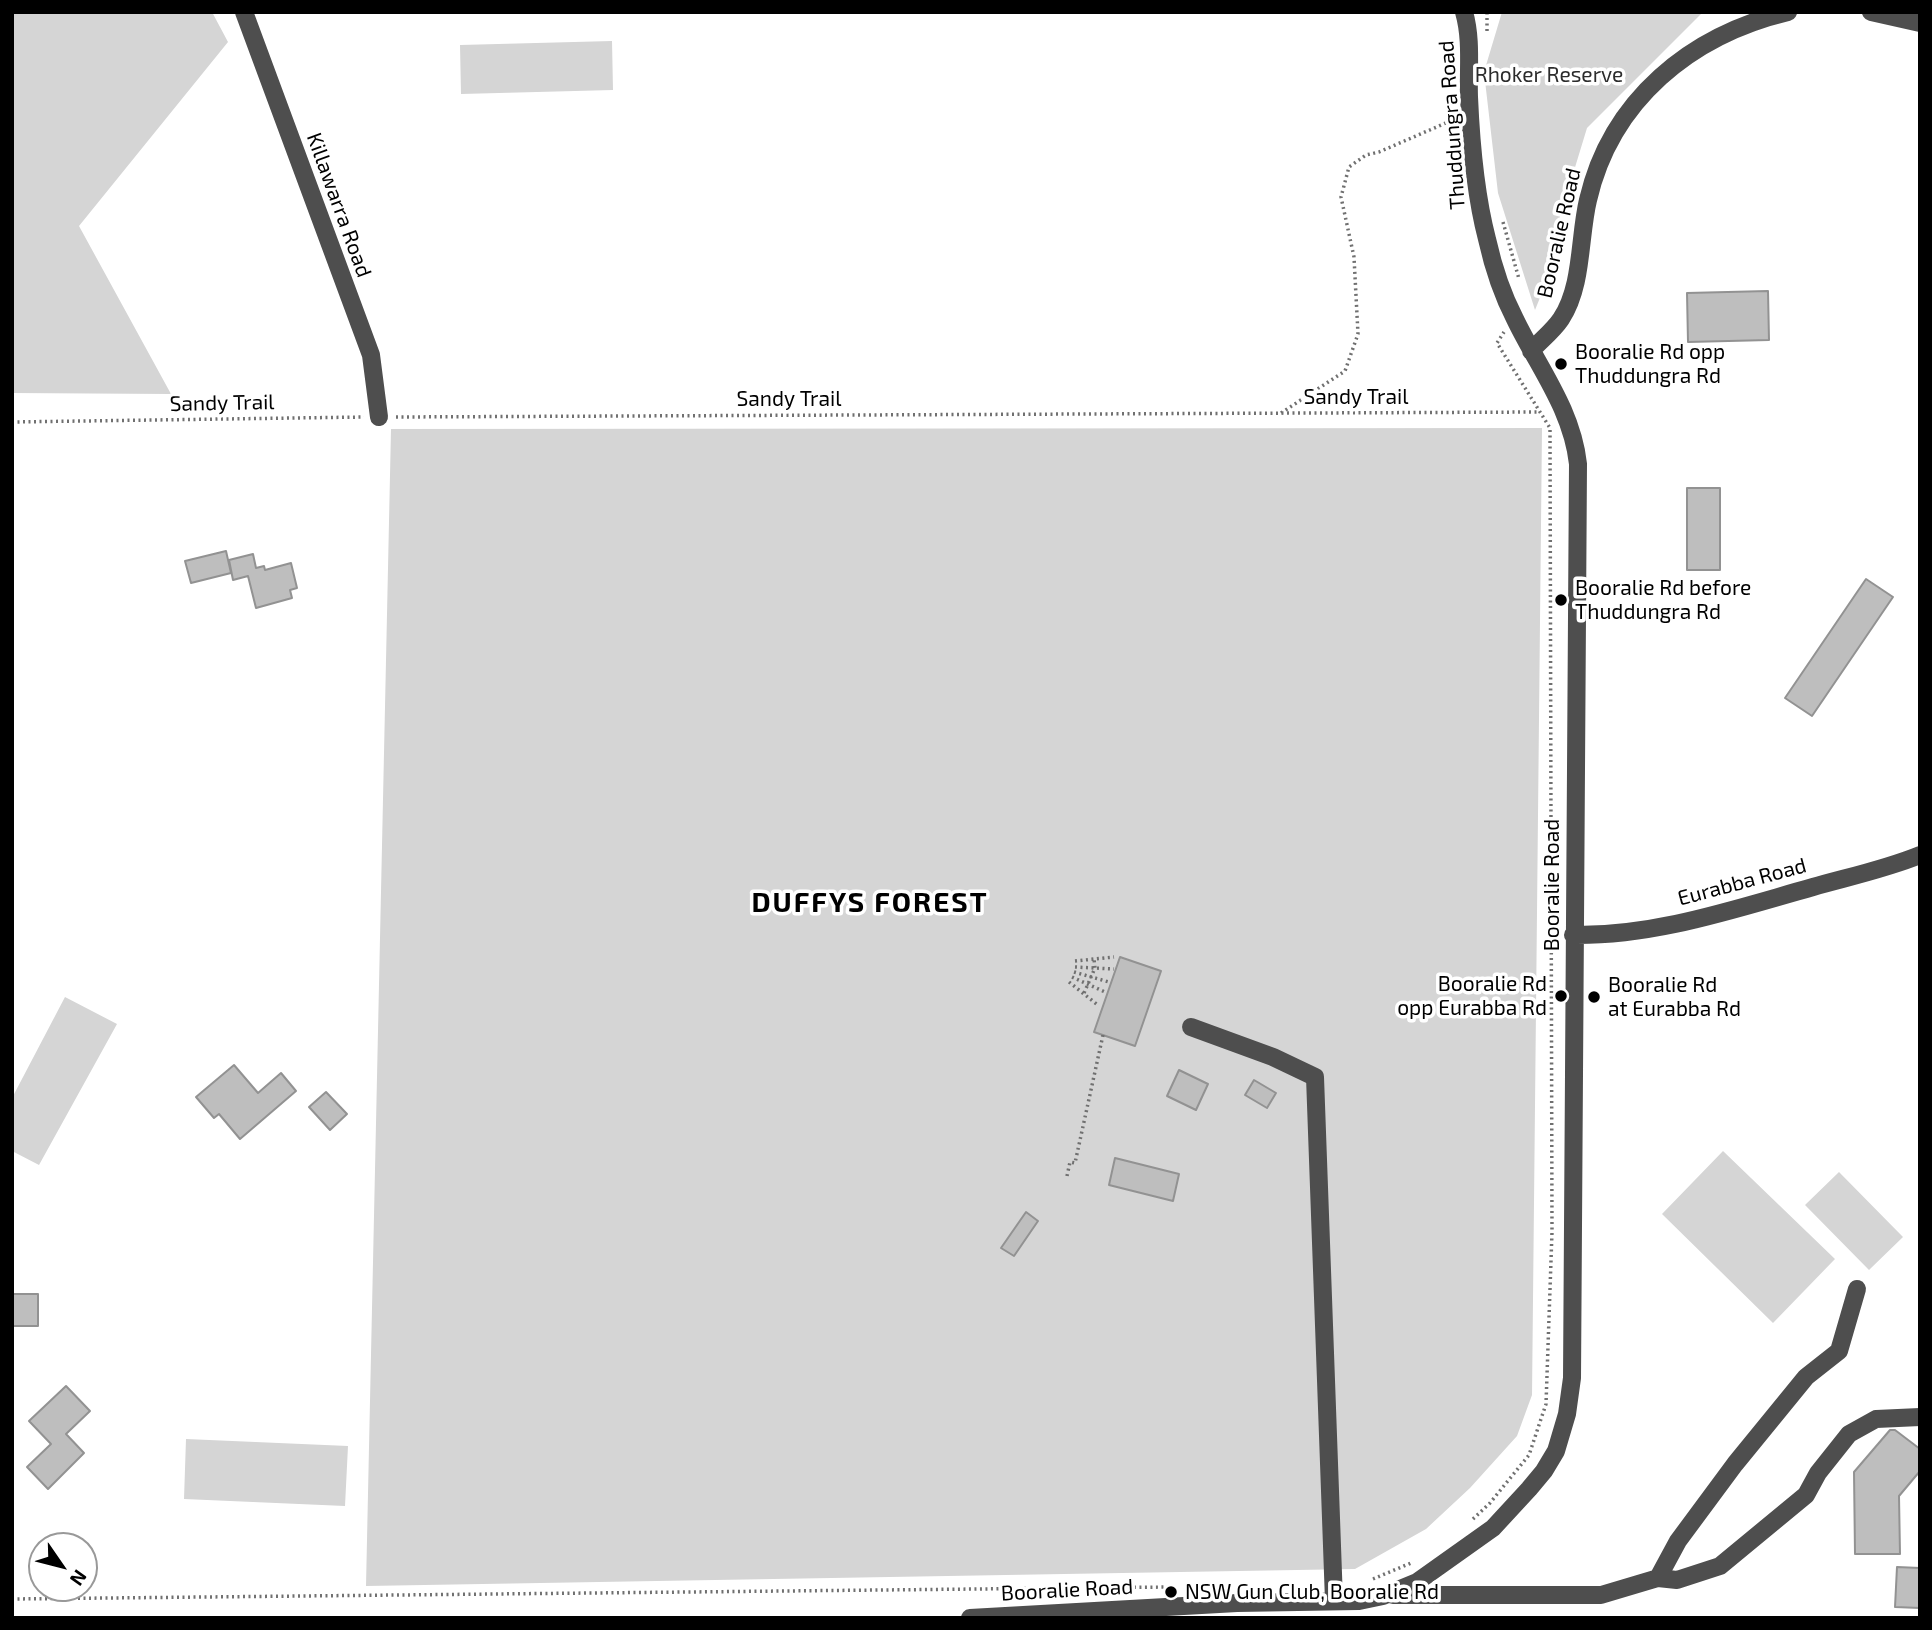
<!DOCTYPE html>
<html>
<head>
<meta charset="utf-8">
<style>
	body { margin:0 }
	#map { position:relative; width:1932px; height:1630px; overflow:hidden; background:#fff; font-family:"Exo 2",sans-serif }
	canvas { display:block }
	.frame { position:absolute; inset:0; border:14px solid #000; pointer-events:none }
	.north { position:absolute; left:28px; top:1532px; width:70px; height:70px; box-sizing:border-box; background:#fff; border:2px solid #999; border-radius:50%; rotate:125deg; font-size:19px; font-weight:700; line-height:28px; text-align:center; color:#000 }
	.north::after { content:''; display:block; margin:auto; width:24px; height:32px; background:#000; clip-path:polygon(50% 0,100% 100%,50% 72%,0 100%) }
</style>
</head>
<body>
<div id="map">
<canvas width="1932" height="1630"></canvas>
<div class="frame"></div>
<div class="north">N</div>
</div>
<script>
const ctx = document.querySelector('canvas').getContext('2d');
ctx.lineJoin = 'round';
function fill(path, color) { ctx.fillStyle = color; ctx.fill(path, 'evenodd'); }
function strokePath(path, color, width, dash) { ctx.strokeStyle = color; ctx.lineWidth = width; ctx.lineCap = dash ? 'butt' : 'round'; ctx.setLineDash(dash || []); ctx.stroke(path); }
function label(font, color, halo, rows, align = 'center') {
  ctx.font = font + ' "Exo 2",sans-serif'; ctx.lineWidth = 7; ctx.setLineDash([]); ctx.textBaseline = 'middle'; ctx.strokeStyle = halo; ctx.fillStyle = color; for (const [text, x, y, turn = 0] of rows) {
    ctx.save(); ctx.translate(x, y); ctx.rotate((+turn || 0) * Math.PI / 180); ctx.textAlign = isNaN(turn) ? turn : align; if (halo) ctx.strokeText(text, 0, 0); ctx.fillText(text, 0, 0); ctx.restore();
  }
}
fill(new Path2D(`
	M12 12H212L228 42 79 226 171 394 12 393Z
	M1502 12H1703L1587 128 1555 233 1548 278 1535 310 1498 193 1484 72Z
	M612 41 613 90 461 94 460 45Z
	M1542 428 1532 1395 1517 1436 1470 1488 1426 1529 1355 1569 366 1586 391 429Z
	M65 997 117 1024 39 1165 12 1151V1098Z
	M1723 1151 1835 1259 1773 1323 1662 1214Z
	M1839 1172 1903 1237 1869 1270 1805 1205Z
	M186 1439 348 1446 345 1506 184 1499Z`), '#d5d5d5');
const building = new Path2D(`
	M1768 291 1769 340 1688 342 1687 293Z
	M1687 488H1720V570H1687Z
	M226 551 231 573 191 583 185 561Z
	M253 554 256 568 264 566 265 570 291 563 297 588 290 590 292 598 256 608 248 576 233 580 229 560Z
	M1866 579 1893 597 1812 716 1785 698Z
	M1120 957 1161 971 1135 1046 1094 1032Z
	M234 1065 258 1093 281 1073 296 1091 240 1139 219 1114 214 1118 196 1097Z
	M1179 1070 1208 1084 1196 1110 1167 1096Z
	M1254 1080 1276 1093 1267 1108 1245 1095Z
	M326 1092 347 1114 330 1130 309 1107Z
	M1115 1158 1179 1174 1173 1201 1109 1185Z
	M1026 1212 1038 1221 1014 1256 1001 1248Z
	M12 1294H38V1326H12Z
	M66 1386 90 1411 66 1434 84 1453 48 1489 27 1467 51 1444 29 1421Z
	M1890 1430H1895L1920 1449V1471L1899 1496 1900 1554H1855L1854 1472Z
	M1897 1567 1920 1568V1608L1895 1607Z`);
fill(building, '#bebebe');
strokePath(building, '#929292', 2);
strokePath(new Path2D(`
	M1487 31V12
	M1503 222 1519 279
	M1281 413 1345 371 1358 334 1354 257 1341 197 1349 167 1366 155 1379 152 1455 119
	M396 417 1540 412
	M12 422 364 417
	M1075 961 1114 957
	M1075 967 1114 969
	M1074 972 1109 982
	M1072 977 1105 992
	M1069 982 1099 1006
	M1084 993 1095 968 1094 959
	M1067 1176 1070 1162 1075 1163 1103 1035
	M1473 1519 1490 1503 1529 1455 1546 1404 1552 1232 1550 428 1497 343 1504 332
	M1373 1579 1411 1563
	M12 1599 1170 1587`), '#707070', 3.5, [2, 3.5]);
strokePath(new Path2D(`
	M244 12 371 355 379 417
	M1871 12 1920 23
	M1531 351C1541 340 1553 331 1561 319 1583 286 1579 237 1588 200 1611 100 1691 35 1788 12
	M1573 935C1656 936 1734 909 1813 887 1848 877 1886 869 1920 855
	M1191 1027 1273 1057 1315 1077 1334 1601
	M1857 1289 1839 1351 1806 1377 1735 1464 1678 1541 1658 1578 1677 1580 1720 1566 1806 1495 1818 1473 1849 1434 1876 1419 1920 1417
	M1393 1595H1601L1658 1578
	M970 1618 1237 1603 1359 1601 1383 1596 1417 1582 1493 1528 1529 1489 1544 1471 1556 1451 1567 1414 1572 1378 1578 464C1572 409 1538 367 1515 319 1502 294 1493 266 1487 239 1475 193 1471 144 1469 97 1468 69 1472 40 1464 12`), '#4e4e4e', 18);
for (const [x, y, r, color] of [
	[1561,364,7,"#000"],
	[1561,600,7,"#000"],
	[1561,996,7,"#000"],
	[1594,997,7,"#000"],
	[1171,1592,7,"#000"]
]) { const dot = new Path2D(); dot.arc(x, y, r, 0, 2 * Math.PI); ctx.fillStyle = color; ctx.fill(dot); strokePath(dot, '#fff', 2.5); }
label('21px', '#2c2c2c', '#fff', [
	["Rhoker Reserve",1549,75]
]);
label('21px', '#000', '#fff', [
	["Thuddungra Road",1452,125,-94],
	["Killawarra Road",339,205,70],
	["Booralie Road",1559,233,-77],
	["Sandy Trail",1356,397],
	["Sandy Trail",789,399],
	["Sandy Trail",222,403,-1],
	["Eurabba Road",1742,882,-15],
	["Booralie Road",1552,885,-90],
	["Booralie Road",1067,1590,-3]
]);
label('21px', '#000', '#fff', [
	["Booralie Rd opp",1575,352],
	["Thuddungra Rd",1575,376],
	["Booralie Rd before",1575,588],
	["Thuddungra Rd",1575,612],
	["Booralie Rd",1547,984,"right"],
	["opp Eurabba Rd",1547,1008,"right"],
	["Booralie Rd",1608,985],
	["at Eurabba Rd",1608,1009],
	["NSW Gun Club, Booralie Rd",1185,1592]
], 'left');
ctx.letterSpacing = '2px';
label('bold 28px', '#000', '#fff', [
	["DUFFYS FOREST",870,903]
]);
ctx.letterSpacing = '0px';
</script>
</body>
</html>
